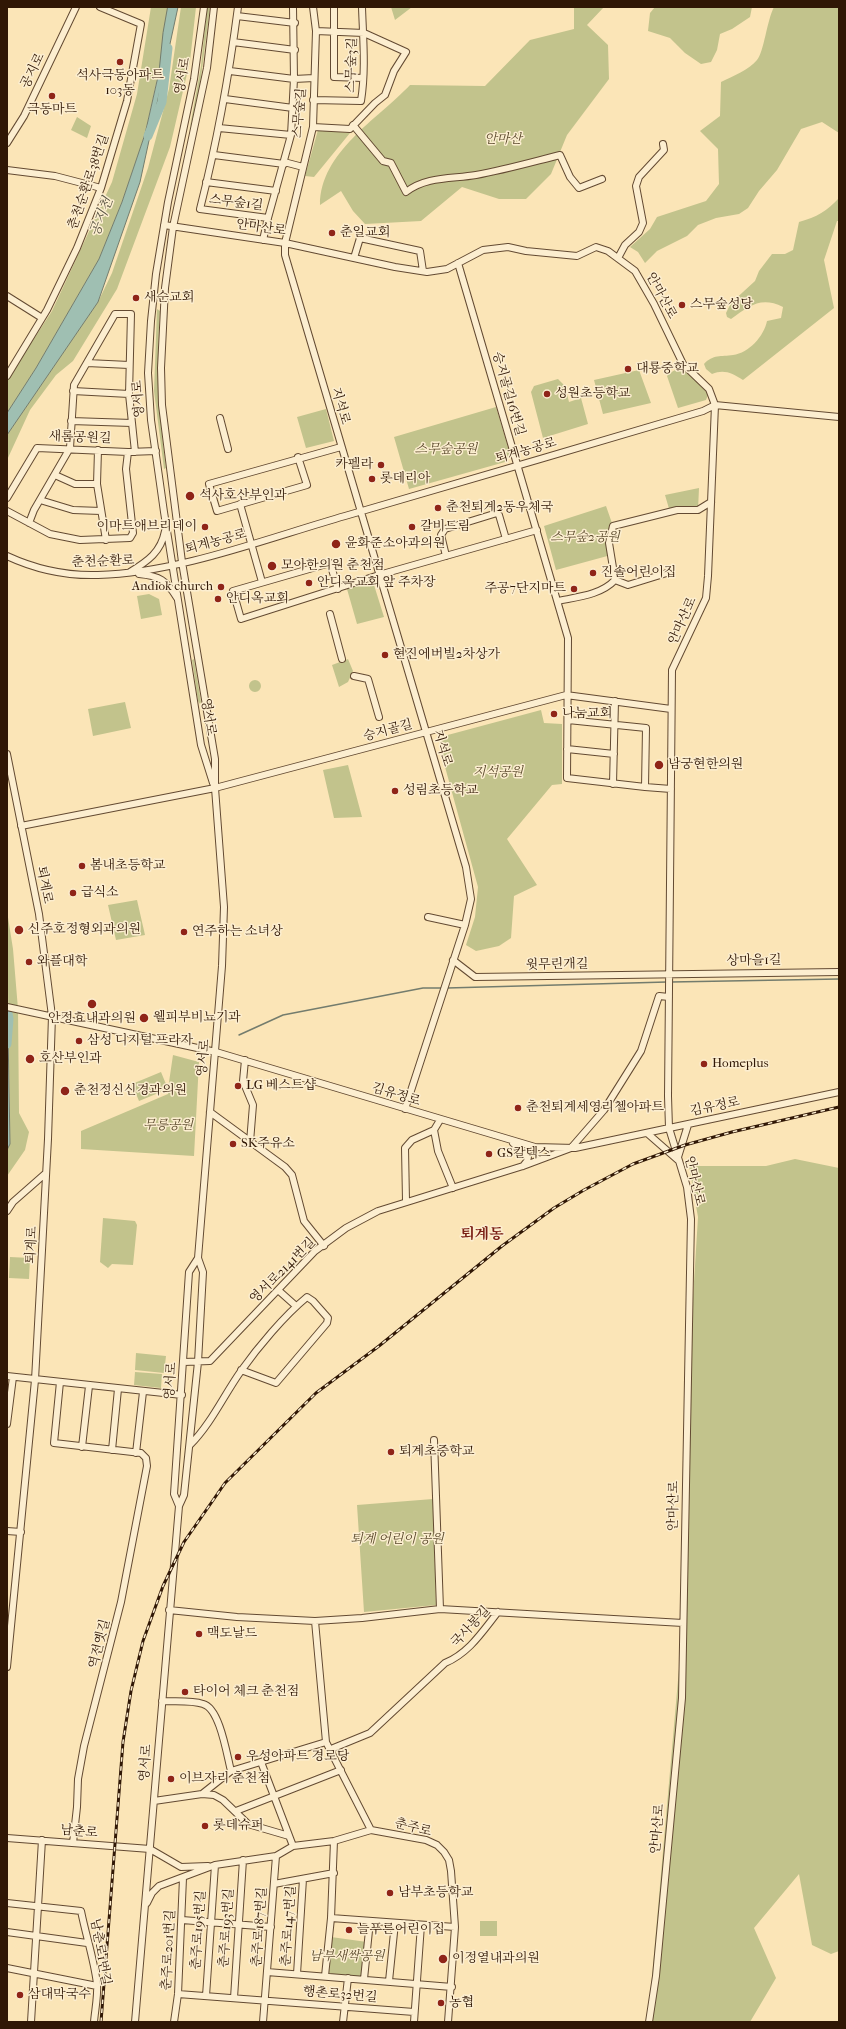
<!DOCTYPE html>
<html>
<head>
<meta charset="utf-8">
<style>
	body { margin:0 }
	#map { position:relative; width:846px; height:2029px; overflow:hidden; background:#fbe5b7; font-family:"IM FELL French Canon",serif }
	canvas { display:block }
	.frame { position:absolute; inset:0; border:8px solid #301705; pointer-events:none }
</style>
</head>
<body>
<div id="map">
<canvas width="846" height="2029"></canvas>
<div class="frame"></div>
</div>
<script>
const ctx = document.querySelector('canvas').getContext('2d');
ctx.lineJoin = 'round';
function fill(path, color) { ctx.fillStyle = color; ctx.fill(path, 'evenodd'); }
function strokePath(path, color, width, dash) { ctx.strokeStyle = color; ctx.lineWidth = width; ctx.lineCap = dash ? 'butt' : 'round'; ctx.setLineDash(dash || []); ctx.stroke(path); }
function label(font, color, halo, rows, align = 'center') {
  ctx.font = font + ' "IM FELL French Canon","Noto Serif KR",serif'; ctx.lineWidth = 3; ctx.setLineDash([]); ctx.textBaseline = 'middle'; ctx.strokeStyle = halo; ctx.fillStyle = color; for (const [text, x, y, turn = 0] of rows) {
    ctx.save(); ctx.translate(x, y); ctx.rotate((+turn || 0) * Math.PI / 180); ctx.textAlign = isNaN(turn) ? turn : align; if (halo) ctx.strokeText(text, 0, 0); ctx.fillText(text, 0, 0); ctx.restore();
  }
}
fill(new Path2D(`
	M151 7H173L145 134 122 202 99 259 36 368 7 413V380L52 311 112 182 137 94Z
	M181 7H196L190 61 170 147 117 289 73 361 56 375 30 410 7 460V435L98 302 112 273 148 168 169 89Z
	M207 7H210L199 93 189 132 201 66Z
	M391 7H412L395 20Z
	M574 7H604L587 25 608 45 609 79 567 135 551 174 526 199H499L462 187 421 221 365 224 353 211 341 191 320 205C320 152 378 119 410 85L485 86 530 40 574 29Z
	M655 7H752L750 17 732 29 720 34 717 50 711 62 701 64 685 53 670 38 648 31 650 13Z
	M774 7H839V133L822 122 801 129 777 170 759 191 748 208 739 214 716 218 698 225 687 236 657 251 645 263 638 252 630 247 650 229 657 217 706 201 719 184 718 149 700 131 720 116 721 82C733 76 749 70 757 60 764 52 767 20 774 7Z
	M77 117 91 126 87 138 71 130Z
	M318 130 350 133 314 177 305 176Z
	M839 198V221H837L824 260 834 308 743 380C732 373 724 369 712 374L706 369 704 364C713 354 721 357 733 355 749 353 764 336 767 321L781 318 783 307C761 296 749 306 731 319L727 317 726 313 731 303 755 281 759 271 772 254H785L793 250 799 222C817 217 827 211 839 198Z
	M157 309 160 311C156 364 159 415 166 468L164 469 154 391Z
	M680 367 707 391 708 395 706 400 678 408 667 376 670 373Z
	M639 370 651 403 603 414 594 380Z
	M558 379 565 386 569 402 581 398 588 424 543 438 531 392 534 386Z
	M496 407 510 454 505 462 409 489 394 437Z
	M326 409 334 441 306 448 297 417Z
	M699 488 698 510 670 512 665 495Z
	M606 506 613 526 611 555 556 570 544 526Z
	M369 582 374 585 384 617 357 624 347 589Z
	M149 594 159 599 162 615 141 619 137 596Z
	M194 659 201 702 200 704 198 701 192 660Z
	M348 659 353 671 348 682 339 687 332 665Z
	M249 686a6 6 0 1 1 12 0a6 6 0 1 1-12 0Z
	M125 702 131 728 93 736 88 709Z
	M541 710 544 723 562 724V784L552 785 507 839 537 885 514 896 511 938 499 946 476 951 466 945 475 917 478 887 439 745 444 736Z
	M348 765 362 817 334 818 323 770Z
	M137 900 145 935 116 940 108 905Z
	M7 911 13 949 18 1009 19 1113 29 1132 25 1150 7 1176V1150L10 1144Z
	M173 1055 199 1062 194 1156 81 1149V1131L168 1094V1089L139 1101 132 1084 161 1072 168 1089Z
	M795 1159 839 1168V1951L831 1954 812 1945 799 1874 754 1928 776 1978 750 2022H648L683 1623 684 1516 693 1298 698 1217 689 1166H766Z
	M103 1218 135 1221 137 1225 133 1265 112 1264 108 1268 100 1262Z
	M10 1257 30 1258 29 1279 9 1278Z
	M136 1353 166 1356 164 1373 135 1370Z
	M135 1372 162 1374 161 1388 134 1385Z
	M433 1499 436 1605 364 1612 357 1505Z
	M480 1921H497V1936H480Z
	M331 1937 367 1942 362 1974 359 1977 329 1974Z`), '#c2c38c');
const water = new Path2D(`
	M168 7H178L140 182 98 302 7 435V413L36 368 99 259 122 202 145 134 159 72 163 33Z
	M7 976 10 1144 7 1150Z`);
fill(water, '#9fbfb2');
strokePath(water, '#737c6d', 1);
strokePath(new Path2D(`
	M671 982 839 979
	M447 988 667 982
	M239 1035 283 1015 423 988H443`), '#737c6d', 1.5);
strokePath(new Path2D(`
	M148 136 162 102 168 48
	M7 1008 9 1019 7 1044`), '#9fbfb2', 9);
const minor = new Path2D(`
	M204 7 194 79 168 202 156 274 151 321 148 373 151 420 164 512 201 745 213 783
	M238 7C229 76 217 142 200 209L268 218 291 135 294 79 293 7
	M313 7 316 31 313 127 285 243V255L466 867 471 899 465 925 405 1109
	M334 7V77L363 78
	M237 16 295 23
	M233 42 295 50
	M230 71 294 79 314 78
	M225 99 293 108
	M313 100 361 101C366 70 363 38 362 7
	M353 125 383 161 391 163 406 192C426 176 453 179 476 175 504 170 532 162 560 155L570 177 579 188 602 179
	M313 127 350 129 375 103 385 95 394 71 406 52 364 33 316 31
	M219 128 291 135
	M7 143 24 116 76 7
	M214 155 284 164
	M284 162 303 167
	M7 170 55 176 101 188
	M206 182 276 191
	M164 225 285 243 395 267 427 272 447 269 483 250 508 247 526 251 577 256 596 247 608 251 635 271 654 304 683 364 709 389 715 405 708 576 706 598 672 670 668 1096 669 1128 687 1187 691 1219 682 1698 656 1976 649 2022
	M263 240 268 218
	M354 258 360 238 420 251 423 271
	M618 258 625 245 639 232 643 223 636 186 639 177 664 150 663 144
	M458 263 568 638 567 778 645 787 671 789
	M7 296 42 318
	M87 363 129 365
	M7 376 47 310 77 248 101 188 127 101 141 24 100 7
	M73 391 129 394
	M220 418 228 449
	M71 421 132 423
	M98 450 97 484 106 540
	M298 457 307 485 217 511 209 484 341 447
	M55 475 75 484H97
	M7 498 37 448 128 452 156 451
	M40 500 73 510 101 511
	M240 504 262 582
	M7 511 50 534 80 540 130 538 133 533 126 469 128 452
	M29 523 34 510 70 448 74 385 115 314H131L129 394 135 452
	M7 556C35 569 67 576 98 575 178 573 268 538 345 516 464 482 584 446 703 411L715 405 839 417
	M446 556 441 535 445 529 497 513 499 515 506 539
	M130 572C148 561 161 552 165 531
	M139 574C160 576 166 580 177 598
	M615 580 609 543 613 526 677 510H698L711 502
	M338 589 330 563 233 591 241 619 379 575 537 530
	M558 601C577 597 601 595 615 580L628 585 670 572
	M330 614 342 659
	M354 676 368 679 379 717
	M568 720 646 728 645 787
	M567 749 614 754
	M7 754 39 914 52 1016 48 1139 35 1380 7 1667
	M613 784 615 701
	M21 826 215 788 566 695 671 709
	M428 917 465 925
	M453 960 475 977 839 972
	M7 1007 216 1052 535 1147 575 1148 839 1092
	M245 1060 243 1081 253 1105 250 1142
	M210 1112 285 1167 292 1175 304 1221 324 1246
	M440 1120 434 1130 438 1151 453 1188
	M647 1133 679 1161
	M513 1143 528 1157 527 1161 523 1166
	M678 1157 688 1125
	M406 1201 405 1148 412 1140 434 1130
	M7 1211 13 1202 46 1173
	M278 1290 296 1306
	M184 1362 210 1361 315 1251 346 1228 378 1211 523 1166 571 1148 604 1110 641 1051 659 996 669 997
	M7 1376 182 1395
	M60 1382 54 1443 141 1453 146 1458 147 1466 121 1602 84 1746 78 1779 77 1807 73 1843
	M7 1424 13 1377
	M434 1440 440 1609
	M190 1445C211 1424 224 1395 241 1371 258 1347 284 1316 307 1297L313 1301 328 1318 327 1323 276 1383 241 1370
	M82 1447 89 1386
	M112 1450 118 1389
	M136 1453 143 1392
	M179 1506 174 1494 189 1272 198 1258
	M7 1531 21 1532
	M169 1610 237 1617 315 1621 362 1618 440 1609 683 1623
	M315 1621 326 1742 371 1830
	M162 1701C175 1702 191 1700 203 1704 220 1708 227 1756 231 1771
	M331 1749 370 1733 445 1663C469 1653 482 1632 498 1612
	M261 1762 293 1846
	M202 1794 214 1795 223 1800 248 1824 289 1836
	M154 1801 202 1794 231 1771 326 1742
	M236 1811 341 1770
	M7 1838 150 1849 181 1867 208 1866
	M274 1884 334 1873
	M7 1903 81 1911C86 1936 94 1959 97 1984 98 1996 95 2010 94 2022
	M147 1903 152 1893 159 1886 215 1865 276 1856 293 1846 334 1841 371 1830 426 1840 437 1845 444 1852 449 1860 451 1871 455 1927 448 2022
	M331 1918 455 1927
	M182 1920 271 1927
	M7 1932 87 1943
	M7 1968 97 1986
	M267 1972 452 1987
	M297 1974 303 1879
	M325 1976 331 1918 334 1841
	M364 1979 370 1921
	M389 1981 395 1923
	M178 1994 414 2012
	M206 1996 215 1865
	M234 1998 243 1860
	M31 2022 42 1840
	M135 2022 179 1506 184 1495 198 1362 203 1272 198 1258 222 966 224 907 215 788V759L182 562 162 405 161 368 165 288 173 227 207 68 214 7
	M174 2022 178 1994 183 1878
	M263 2022 276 1856
	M343 2022 348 1978
	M414 2022 421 1925`);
strokePath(minor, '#634a32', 8);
strokePath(minor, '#fceed0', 6);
const rail = new Path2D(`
	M101 2022 123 1742 131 1691 143 1641 163 1586 184 1542 225 1483 316 1393 379 1346 502 1246 554 1208 584 1190 633 1164 685 1145 732 1132 839 1107`);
strokePath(rail, '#301705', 3);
strokePath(rail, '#fceed0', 1.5, [4.5]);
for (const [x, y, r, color] of [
	[120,62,4,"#8f2418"],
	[52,96,4,"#8f2418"],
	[332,233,4,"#8f2418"],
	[136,298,4,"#8f2418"],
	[682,305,4,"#8f2418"],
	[628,369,4,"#8f2418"],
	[547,394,4,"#8f2418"],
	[381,465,4,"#8f2418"],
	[372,479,4,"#8f2418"],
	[190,496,5,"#8f2418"],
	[438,508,4,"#8f2418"],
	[205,527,4,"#8f2418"],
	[412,527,4,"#8f2418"],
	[336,544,5,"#8f2418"],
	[272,566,5,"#8f2418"],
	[593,573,4,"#8f2418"],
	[309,583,4,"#8f2418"],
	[221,587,4,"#8f2418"],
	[574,589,4,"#8f2418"],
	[218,599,4,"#8f2418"],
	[385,655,4,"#8f2418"],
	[554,714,4,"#8f2418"],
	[659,765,5,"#8f2418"],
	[395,791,4,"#8f2418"],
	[82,866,4,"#8f2418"],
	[73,893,4,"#8f2418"],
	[19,930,5,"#8f2418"],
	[184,932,4,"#8f2418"],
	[29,962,4,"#8f2418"],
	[92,1004,5,"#8f2418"],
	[144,1018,5,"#8f2418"],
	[79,1041,4,"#8f2418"],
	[30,1059,5,"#8f2418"],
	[704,1064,4,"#8f2418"],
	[238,1086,4,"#8f2418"],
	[65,1091,5,"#8f2418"],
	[518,1108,4,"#8f2418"],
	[233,1144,4,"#8f2418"],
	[489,1154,4,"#8f2418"],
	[391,1452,4,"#8f2418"],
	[199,1634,4,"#8f2418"],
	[185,1692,4,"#8f2418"],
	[238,1757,4,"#8f2418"],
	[171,1779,4,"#8f2418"],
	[205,1826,4,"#8f2418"],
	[390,1893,4,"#8f2418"],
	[349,1930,4,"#8f2418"],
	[443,1959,5,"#8f2418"],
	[20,1995,4,"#8f2418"],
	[441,2003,4,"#8f2418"]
]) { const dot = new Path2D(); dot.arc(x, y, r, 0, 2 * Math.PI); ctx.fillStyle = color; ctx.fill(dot); strokePath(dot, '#fceed0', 1.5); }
label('13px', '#301705', '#fceed0', [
	["스무숲3길",352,65,-88],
	["공지로",33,71,-64],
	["영서로",183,76,-80],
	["스무숲길",300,113,-85],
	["춘천순환로38번길",89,182,-71],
	["스무숲1길",236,203,7],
	["안마산로",261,228,8],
	["안마산로",661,296,62],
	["승지골길16번길",508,394,74],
	["영서로",139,399,-94],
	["지석로",340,406,74],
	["새롬공원길",80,438,2],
	["퇴계농공로",526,451,-16],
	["퇴계농공로",216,542,-15],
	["춘천순환로",103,562,-2],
	["안마산로",683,621,-66],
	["영서로",208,717,81],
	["승지골길",388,731,-15],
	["지석로",442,748,73],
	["퇴계로",44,885,79],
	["상마을1길",754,961,-1],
	["윗무린개길",557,965,-1],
	["영서로",204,1058,-85],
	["김유정로",396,1095,17],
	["김유정로",715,1107,-12],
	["안마산로",694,1181,77],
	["퇴계로",32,1245,-87],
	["영서로2141번길",283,1271,-45],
	["영서로",171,1381,-86],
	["안마산로",674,1506,-89],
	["국사봉길",471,1627,-47],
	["역전옛길",100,1644,-76],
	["영서로",146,1763,-86],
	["춘주로",413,1828,14],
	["안마산로",658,1829,-85],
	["남춘로",79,1832,5],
	["춘주로147번길",289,1926,-86],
	["춘주로187번길",260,1927,-86],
	["춘주로193번길",227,1928,-86],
	["춘주로195번길",199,1930,-86],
	["춘주로201번길",169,1950,-87],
	["남춘로1번길",100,1952,80],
	["행촌로32번길",340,1995,5]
]);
label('13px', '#301705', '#fceed0', [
	["석사극동아파트",120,76,"center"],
	["103동",120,91,"center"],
	["극동마트",52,110,"center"],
	["춘일교회",340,233],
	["새순교회",144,298],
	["스무숲성당",690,305],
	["대룡중학교",636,369],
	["성원초등학교",555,394],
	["카펠라",373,465,"right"],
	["롯데리아",380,479],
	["석사호산부인과",199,496],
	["춘천퇴계2동우체국",446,508],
	["이마트애브리데이",197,527,"right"],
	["갈비드림",420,527],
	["윤화준소아과의원",345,544],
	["모아한의원 춘천점",281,566],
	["진솔어린이집",601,573],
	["안디옥교회 앞 주차장",317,583],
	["Andiok church",213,587,"right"],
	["주공7단지마트",566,589,"right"],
	["안디옥교회",226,599],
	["현진에버빌2차상가",393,655],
	["나눔교회",562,714],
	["남궁현한의원",668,765],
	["성림초등학교",403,791],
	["봄내초등학교",90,866],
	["급식소",81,893],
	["신주호정형외과의원",28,930],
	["연주하는 소녀상",192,932],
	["와플대학",37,962],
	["웰피부비뇨기과",153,1018],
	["안정효내과의원",92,1019,"center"],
	["삼성 디지털 프라자",87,1041],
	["호산부인과",39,1059],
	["Homeplus",712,1064],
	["LG 베스트샵",246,1086],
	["춘천정신신경과의원",74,1091],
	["춘천퇴계세영리첼아파트",526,1108],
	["SK주유소",241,1144],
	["GS칼텍스",497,1154],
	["퇴계초중학교",399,1452],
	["맥도날드",207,1634],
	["타이어 체크 춘천점",193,1692],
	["우성아파트 경로당",246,1757],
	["이브자리 춘천점",179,1779],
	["롯데슈퍼",213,1826],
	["남부초등학교",398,1893],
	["늘푸른어린이집",357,1930],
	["이정열내과의원",452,1959],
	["삼대막국수",28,1995],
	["농협",449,2003]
], 'left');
label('italic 13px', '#5c4b2e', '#fceed0', [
	["안마산",503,140],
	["스무숲공원",446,450],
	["스무숲2공원",585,538],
	["지석공원",498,773],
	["무릉공원",168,1126],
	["퇴계 어린이 공원",397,1540],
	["남부새싹공원",347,1957]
]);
label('italic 14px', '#575242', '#fceed0', [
	["공지천",102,217,-69]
]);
label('bold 15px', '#7a1f14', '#fceed0', [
	["퇴계동",482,1235]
]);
</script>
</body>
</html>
